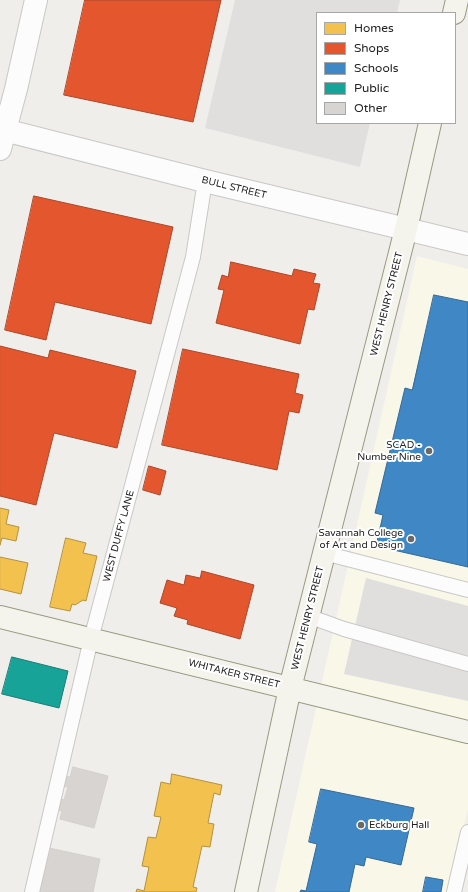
<!DOCTYPE html>
<html>
<head>
<meta charset="utf-8">
<style>
	body { margin:0 }
	#map { position:relative; width:468px; height:892px; overflow:hidden; background:#f0eeeb; font-family:"Varela Round",sans-serif }
	canvas { display:block }
	.legend { position:absolute; left:316px; top:12px; width:140px; height:112px; box-sizing:border-box; background:#fff; border:1px solid #a7a7a7; margin:0; padding:5px 7px; list-style:none; font-size:12px; color:#222 }
	.legend li { display:flex; align-items:center; gap:8px; height:20px }
	.legend b { width:20px; border:1px solid #a7a7a7 }
</style>
</head>
<body>
<div id="map">
<canvas width="468" height="892"></canvas>
<ul class="legend">
<li><b style="height:11px;background:#f2c14e"></b>Homes</li>
<li><b style="height:11px;background:#e4572e"></b>Shops</li>
<li><b style="height:11px;background:#3f88c5"></b>Schools</li>
<li><b style="height:11px;background:#17a398"></b>Public</li>
<li><b style="height:11px;background:#d7d4d2"></b>Other</li>
</ul>
</div>
<script>
const ctx = document.querySelector('canvas').getContext('2d');
ctx.lineJoin = 'round';
function fill(path, color) { ctx.fillStyle = color; ctx.fill(path, 'evenodd'); }
function strokePath(path, color, width, dash) { ctx.strokeStyle = color; ctx.lineWidth = width; ctx.lineCap = dash ? 'butt' : 'round'; ctx.setLineDash(dash || []); ctx.stroke(path); }
function label(font, color, halo, rows, align = 'center') {
  ctx.font = font + ' "Varela Round",sans-serif'; ctx.lineWidth = 4; ctx.setLineDash([]); ctx.textBaseline = 'middle'; ctx.strokeStyle = halo; ctx.fillStyle = color; for (const [text, x, y, turn = 0] of rows) {
    ctx.save(); ctx.translate(x, y); ctx.rotate((+turn || 0) * Math.PI / 180); ctx.textAlign = isNaN(turn) ? turn : align; if (halo) ctx.strokeText(text, 0, 0); ctx.fillText(text, 0, 0); ctx.restore();
  }
}
fill(new Path2D(`
	M417 256 468 269V809L448 892H275Z`), '#f8f7e8');
fill(new Path2D(`
	M235 0H400L397 13H317V123H370L360 167 205 128Z
	M366 578 468 606V701L344 674Z`), '#e0dfde');
const homes = new Path2D(`
	M0 508 9 510 6 524 19 527 16 541 2 538 0 545Z
	M66 538 86 543 83 553 97 556 86 601 83 600 75 605 72 604 70 611 50 607Z
	M0 557 28 563 21 594 0 589Z
	M172 774 222 785 220 795 214 793 208 823 214 824 210 847 202 846 193 887 197 888 196 892H136L137 889 144 891 149 867 142 866 148 837 156 838 161 817 154 816 161 782 170 784Z`);
fill(homes, '#f2c14e');
strokePath(homes, '#b49141', 1);
const shops = new Path2D(`
	M85 0H221L193 122 64 95Z
	M34 196 173 227 151 324 55 302 46 340 5 330Z
	M231 262 292 276 294 269 316 274 313 283 320 284 314 310 308 309 300 344 216 323 224 290 218 289 222 275 228 277Z
	M0 346 48 358 50 350 136 371 117 448 54 433 36 505 0 496Z
	M183 349 299 374 295 393 303 395 299 413 289 411 277 470 162 445Z
	M149 466 166 471 160 495 143 490Z
	M202 571 254 585 240 639 187 624 188 620 174 616 177 608 160 603 167 580 184 585 186 575 200 578Z`);
fill(shops, '#e4572e');
strokePath(shops, '#aa472a', 1);
const schools = new Path2D(`
	M434 295 468 302V567L376 546 383 515 375 513 405 388 412 390Z
	M321 789 414 808 401 865 366 857 364 866 355 864 349 892H300L301 890 306 891 317 844 309 842Z
	M426 877 443 880 441 892H423Z`);
fill(schools, '#3f88c5');
strokePath(schools, '#366994', 1);
const public = new Path2D(`
	M12 657 68 671 59 708 2 694Z`);
fill(public, '#17a398');
strokePath(public, '#1a7c75', 1);
const building = new Path2D(`
	M73 767 108 776 94 828 60 819 62 811 58 810 61 799 64 800 68 787 62 786 65 776 70 777Z
	M49 848 100 859 93 892H39Z`);
fill(building, '#d7d4d2');
strokePath(building, '#d3d0cc', 1);
const service = new Path2D(`
	M324 553 468 590
	M308 616 344 629 468 664
	M32 892 91 639 193 257 205 181
	M454 892 468 832`);
const minor = new Path2D(`
	M0 129 205 181 406 229
	M0 149 16 89 36 0`);
const tertiary = new Path2D(`
	M406 229 468 244`);
const secondary = new Path2D(`
	M454 13 457 0
	M0 617 468 732
	M246 892 290 688 406 229 430 123`);
strokePath(service, '#c9c8c7', 16);
strokePath(minor, '#c9c8c7', 24);
strokePath(tertiary, '#c9c8c7', 24);
strokePath(secondary, '#999a82', 24);
strokePath(service, '#fdfcfc', 14);
strokePath(minor, '#fdfcfc', 22);
strokePath(tertiary, '#fdfcfc', 22);
strokePath(secondary, '#f4f4ed', 22);
for (const [x, y, r, color] of [
	[429,451,4,"#6a6968"],
	[411,539,4,"#6a6968"],
	[361,825,4,"#6a6968"]
]) { const dot = new Path2D(); dot.arc(x, y, r, 0, 2 * Math.PI); ctx.fillStyle = color; ctx.fill(dot); strokePath(dot, '#fff', 1.5); }
label('10px', '#222', '#fff', [
	["BULL STREET",234,188,14],
	["WEST HENRY STREET",387,304,-76],
	["WEST DUFFY LANE",119,536,-75],
	["WEST HENRY STREET",308,618,-76],
	["WHITAKER STREET",234,674,14]
]);
label('10px', '#222', '#fff', [
	["SCAD -",421,445],
	["Number Nine",421,457],
	["Savannah College",403,533],
	["of Art and Design",403,545],
	["Eckburg Hall",369,825,"left"]
], 'right');
</script>
</body>
</html>
